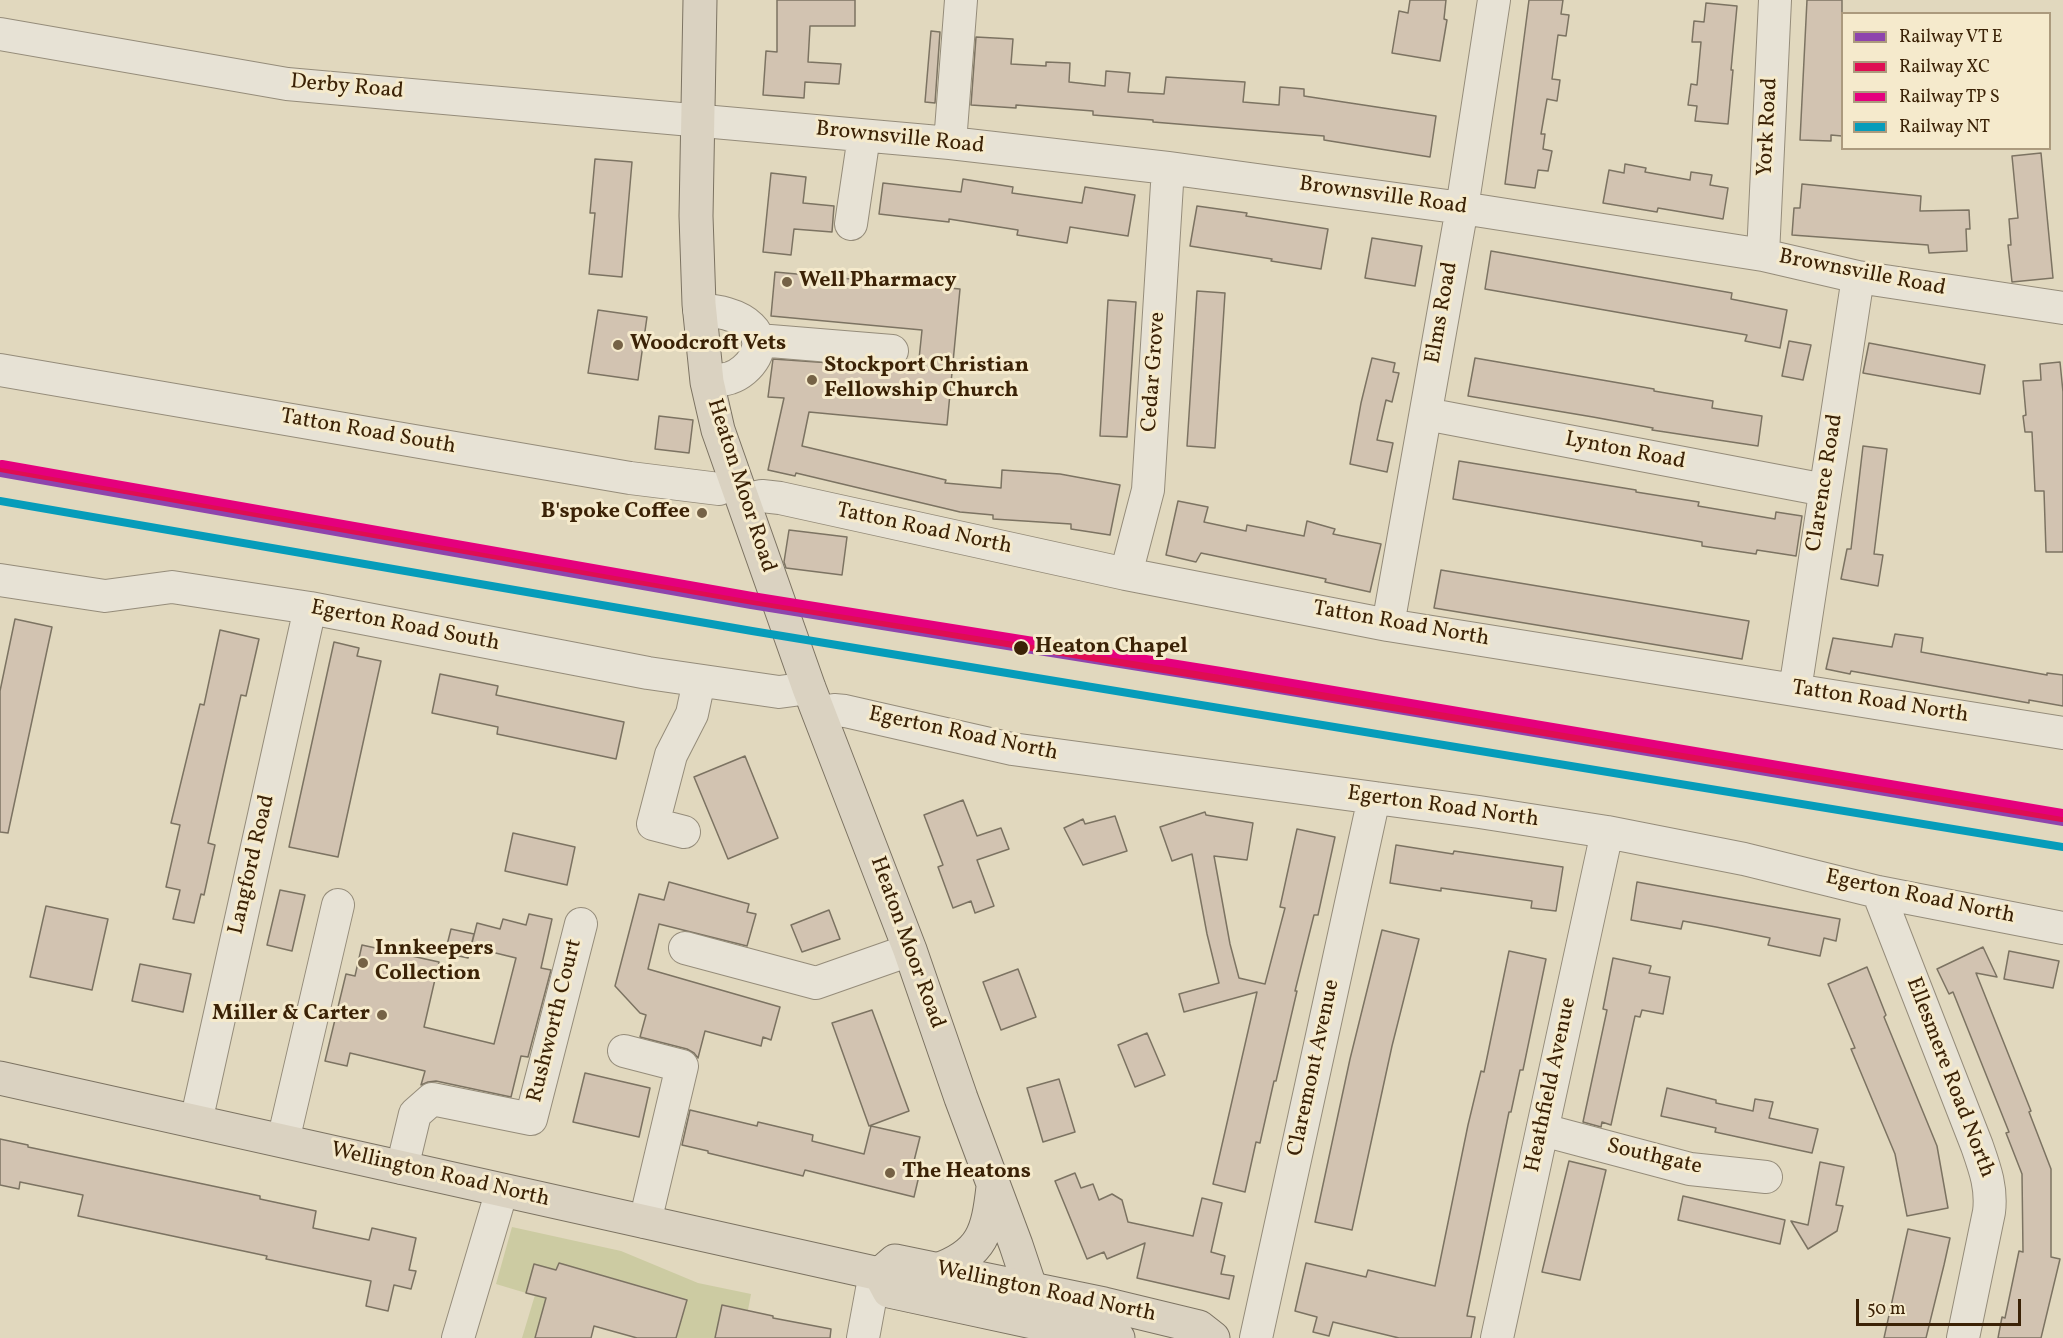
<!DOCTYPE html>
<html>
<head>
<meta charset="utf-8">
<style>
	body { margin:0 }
	#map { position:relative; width:2063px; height:1338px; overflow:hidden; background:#e1d8be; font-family:Vollkorn,serif }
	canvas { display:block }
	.legend { position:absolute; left:1841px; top:12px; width:210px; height:138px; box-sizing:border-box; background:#f5eacc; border:2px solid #ab9a7d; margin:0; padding:8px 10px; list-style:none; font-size:18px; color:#3b2206 }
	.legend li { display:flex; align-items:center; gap:12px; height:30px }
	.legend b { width:30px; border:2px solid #ab9a7d }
	.scale { position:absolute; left:1856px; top:1299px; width:165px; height:27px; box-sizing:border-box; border:3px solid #3b2206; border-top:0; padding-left:8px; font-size:18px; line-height:21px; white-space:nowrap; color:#3b2206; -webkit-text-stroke:4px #f5eacc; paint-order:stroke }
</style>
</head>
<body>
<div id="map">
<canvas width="2063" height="1338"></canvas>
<ul class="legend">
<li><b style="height:8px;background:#8e44ad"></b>Railway VT E</li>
<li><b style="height:8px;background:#df0d52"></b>Railway XC</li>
<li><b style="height:8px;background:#e5007d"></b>Railway TP S</li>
<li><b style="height:8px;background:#069cba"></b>Railway NT</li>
</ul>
<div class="scale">50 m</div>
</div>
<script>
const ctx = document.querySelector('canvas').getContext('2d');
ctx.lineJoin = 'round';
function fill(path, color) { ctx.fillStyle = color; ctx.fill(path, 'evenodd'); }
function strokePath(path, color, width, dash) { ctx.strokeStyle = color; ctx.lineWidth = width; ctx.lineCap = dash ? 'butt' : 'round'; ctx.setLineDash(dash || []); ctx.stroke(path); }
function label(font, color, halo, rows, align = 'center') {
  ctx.font = font + ' Vollkorn,serif'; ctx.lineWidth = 6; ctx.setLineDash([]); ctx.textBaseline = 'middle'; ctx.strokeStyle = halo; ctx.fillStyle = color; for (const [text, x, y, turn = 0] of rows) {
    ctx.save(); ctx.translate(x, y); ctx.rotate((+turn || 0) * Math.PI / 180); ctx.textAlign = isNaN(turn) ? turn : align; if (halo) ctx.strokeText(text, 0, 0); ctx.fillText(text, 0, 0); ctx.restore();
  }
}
fill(new Path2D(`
	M512 1227 621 1251 698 1283 751 1294 748 1310 722 1305 715 1338H676L687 1299 559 1263 556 1270 526 1293 496 1284Z
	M535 1295 546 1298 535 1338H522Z`), '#cccba2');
const building = new Path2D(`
	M777 0H855V26H810L808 62 841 64 839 84 805 82 804 98 763 95 766 51 777 52Z
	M1410 0H1446L1444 19 1447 20 1440 61 1392 53 1399 11 1408 13Z
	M1529 0H1563L1561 14 1569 15 1566 36 1558 35 1552 79 1560 80 1557 101 1547 99 1541 134H1545L1543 149 1552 151 1548 171 1538 170 1535 188 1505 184Z
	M1807 0H1842V136L1831 135V141L1800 140Z
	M1706 3 1737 6 1731 70H1733L1728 124 1695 121 1697 106 1688 105 1691 84 1697 85 1701 42H1692L1694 21 1704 22Z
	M931 31 940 32 935 103 925 102Z
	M976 37 1013 39 1011 64 1046 66V62L1070 63 1069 82 1105 86 1106 71 1130 73 1128 92 1164 94 1166 77 1245 82 1243 102 1279 105 1280 87 1304 89V96L1436 116 1430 157 1324 140V136L1153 122V120L1093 115V111L1016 105V108L971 105Z
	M2041 153 2053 278 2012 282 2008 245H2011L2009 219 2018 218 2012 156Z
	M595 159 632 162 622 277 589 274 595 213H590Z
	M1625 164 1646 168 1645 172 1690 180 1691 172 1712 175 1710 185 1728 188 1723 219 1658 208 1657 212 1603 203 1609 170 1624 173Z
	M771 173 806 177 803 203 834 206 832 232 794 229 791 255 763 252Z
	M963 179 1013 187 1012 193 1082 203 1085 187 1135 195 1128 236 1070 227 1067 243 1017 235 1018 230 949 219V222L879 214 883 183 961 192Z
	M1802 184 1921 196 1920 211 1969 210 1970 229H1966L1967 251 1929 253 1928 245 1792 235 1794 208H1800Z
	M1197 206 1247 213 1246 216 1328 229 1321 269 1271 261 1272 259 1190 246Z
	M1372 238 1422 246 1415 286 1365 278Z
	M1491 251 1732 293 1731 299 1787 310 1780 348 1745 341 1747 335 1485 289Z
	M775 272 960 289 947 425 809 412 802 446 946 480 945 483 1001 488 1002 470 1060 474 1120 485 1110 535 1071 529V524L993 519V515L960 512 796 473 795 476 768 470 784 398 768 397 773 359 918 369 922 330 771 316Z
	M1197 291 1225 293 1215 448 1187 446Z
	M1108 300 1136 302 1127 437 1100 436Z
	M598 310 647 317 638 380 588 373Z
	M1789 341 1811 345 1803 380 1782 376Z
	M1869 343 1985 365 1980 394 1863 373Z
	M1372 358 1395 363 1393 372 1399 373 1392 402 1386 400 1377 440 1393 443 1387 472 1350 464 1361 403Z
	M1475 358 1654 389V391L1713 401 1712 408 1762 416 1758 446 1652 430 1653 428 1593 417 1468 396Z
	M2060 362 2063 392V552H2046L2044 491H2035L2032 432H2025L2023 416 2026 415 2023 381 2041 380 2040 364Z
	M659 416 693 420 689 453 655 449Z
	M1863 446 1887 449 1874 554 1883 555 1878 586 1841 579 1847 549H1851Z
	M1459 461 1636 490V492L1699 502 1698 506 1775 519 1776 512 1802 516 1796 556 1757 550 1756 554 1702 546V542L1453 499Z
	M1178 501 1208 507 1204 522 1246 531 1247 525 1304 536 1307 521 1335 529 1333 534 1381 544 1370 592 1325 582 1326 579 1201 553 1196 562 1166 555Z
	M789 530 847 537 842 575 786 568 784 562Z
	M1441 570 1749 621 1742 659 1434 608Z
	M15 619 52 627 8 833 0 832V691Z
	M220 630 259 639 246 696 241 695 226 762 208 843 215 845 204 895 201 894 194 923 173 919 180 890 166 887 180 825 171 823 200 704 204 705Z
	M1895 634 1923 638 1921 652 2047 675V673L2063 675V706L2029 700V703L1851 671 1850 674 1826 669 1833 638 1892 647Z
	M334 642 359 648 357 656 381 661 338 857 289 847Z
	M440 674 498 686 496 695 624 722 616 759 497 734 498 727 432 713Z
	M745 756 778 838 728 859 694 777Z
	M963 800 977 836 1001 828 1009 849 977 860 994 906 975 913 971 901 953 908 938 867 943 865 924 815Z
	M1205 812 1206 815 1253 823 1247 860 1214 856 1230 944 1239 978 1265 984 1285 908 1280 907 1297 829 1335 837 1318 915H1314L1295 991H1297L1276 1081H1274L1260 1143 1256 1142 1245 1192 1213 1184 1257 992 1184 1012 1179 994 1219 983 1207 934 1192 854 1172 861 1160 827Z
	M1115 816 1127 851 1083 865 1064 828 1083 819 1085 824Z
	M513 833 575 847 567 885 505 871Z
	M1396 845 1453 854 1454 851 1563 867 1556 911 1531 908 1532 901 1441 888V891L1390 883Z
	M669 882 749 904 747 912 756 914 747 946 659 924 648 969 780 1007 771 1040 763 1037 761 1046 705 1031 698 1058 694 1053 687 1049 640 1037 646 1015 640 1013 615 986 639 894 664 900Z
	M1637 882 1840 919 1836 941 1824 938 1820 956 1768 945 1770 938 1716 927 1683 921 1681 929 1631 920Z
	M280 890 305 895 292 951 267 945Z
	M46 906 108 919 92 990 30 977Z
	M829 910 840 939 802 952 791 925Z
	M529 914 552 919 541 968 551 970 528 1057 521 1056 511 1097 436 1081 428 1082 421 1085 425 1071 350 1053 347 1066 325 1061 346 974 355 976 362 945 439 962 424 1027 494 1044 516 958 471 947 477 923 500 929 503 919 526 925Z
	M451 929 474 934 468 958 445 953Z
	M1382 930 1419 939 1392 1046 1352 1230 1315 1222 1350 1059Z
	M1983 947 1997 977 1976 973 2031 1111 2029 1112 2051 1169V1257L2060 1259 2041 1338H1998L2002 1317 2005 1318 2019 1251 2023 1252 2022 1174 2006 1133 2009 1132 1953 992 1949 994 1937 969Z
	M1509 951 1546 959 1523 1070H1520L1511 1112H1509L1467 1316 1475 1317 1471 1338H1399L1333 1322 1329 1336 1313 1332 1317 1317 1295 1311 1306 1263 1366 1277 1368 1270 1435 1286 1468 1125 1481 1071 1484 1072Z
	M2009 951 2059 961 2053 988 2004 979Z
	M1613 958 1651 966 1649 973 1670 977 1663 1014 1642 1010 1640 1017 1635 1016 1611 1125 1602 1122 1601 1127 1583 1122 1607 1010 1603 1009Z
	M140 964 191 974 183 1012 132 1001Z
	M1867 967 1886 1015 1884 1017 1937 1146 1948 1208 1907 1216 1895 1154 1851 1049 1855 1048 1828 984Z
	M1018 969 1036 1017 1001 1030 983 982Z
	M872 1010 909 1111 869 1126 832 1023Z
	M1147 1033 1165 1075 1135 1087 1118 1045Z
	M585 1073 650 1088 639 1137 573 1122Z
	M1059 1079 1075 1132 1043 1142 1027 1088Z
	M1667 1088 1716 1100V1103L1753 1111 1755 1099 1773 1102 1769 1118 1818 1129 1812 1153 1715 1132 1716 1128 1661 1116Z
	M690 1110 757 1126 758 1122 813 1135 812 1141 864 1154 871 1126 920 1137 914 1161 922 1163 914 1197 805 1170 803 1176 708 1153V1151L682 1145Z
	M0 1139 28 1145V1147L260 1196V1199L316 1211 313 1228 369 1240 372 1228 416 1238 409 1270 416 1271 411 1289 394 1285 388 1311 366 1306 371 1281 266 1259 267 1256 78 1216 83 1195 20 1182 19 1189 0 1185Z
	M1569 1161 1606 1170 1580 1280 1542 1272Z
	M1820 1162 1844 1167 1836 1205 1843 1206 1837 1231 1808 1249 1791 1221 1808 1225Z
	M1075 1173 1081 1188 1093 1184 1099 1200 1112 1194 1122 1200 1128 1222 1193 1236 1202 1198 1222 1203 1211 1252 1225 1256 1221 1274 1234 1276 1229 1299 1137 1278 1145 1243 1107 1259 1104 1252 1087 1259 1055 1181Z
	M1683 1196 1785 1220 1780 1244 1678 1220Z
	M1908 1229 1950 1238 1944 1265 1926 1338H1884Z
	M559 1263 687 1300 676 1338H637L594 1326 591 1338H535L546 1298 526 1293 534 1264 556 1270Z
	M722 1305 773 1316V1318L831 1329 830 1338H715Z`);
fill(building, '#d2c3b1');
strokePath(building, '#7c7362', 1.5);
const minor = new Path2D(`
	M0 34 287 84 950 143 1168 168 1462 208 1763 255 1858 277 2063 308
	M950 143 961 0
	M851 224 864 136
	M1763 255 1775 0
	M699 309C717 311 738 314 751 327 770 345 749 372 730 378 723 380 715 381 707 382
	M758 340 892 351
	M0 370 630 478 719 489 736 483
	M1426 414 1825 490
	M743 500 762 496 780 498 1126 574 1388 625 2063 733
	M1126 574 1148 490 1168 168
	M0 580 105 596 172 587 310 608 648 673 779 692 809 688
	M1388 625 1462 208 1494 0
	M1795 690 1858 277
	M820 714 834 710 845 711 1012 749 1479 812 1607 832 1744 859 1878 892 2063 928
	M684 832 653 824 671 755 692 714 699 681
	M1878 892 1977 1146C1985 1169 1992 1188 1989 1212L1963 1338
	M685 948 816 983 910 950
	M624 1051 682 1066 645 1222
	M196 1122 310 608
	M1543 1130 1690 1169 1766 1177
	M283 1141 338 905
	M402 1168 415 1114 432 1099 531 1119 581 924
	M458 1338 502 1190
	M863 1338 875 1273
	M1256 1338 1374 798
	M1497 1338 1607 832`);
const major = new Path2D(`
	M700 0 696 216 699 304 707 382 718 430 809 688 910 950 961 1098 1016 1245 1039 1314
	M937 1270C983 1254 988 1231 993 1187`);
const highway = new Path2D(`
	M0 1078 875 1273 880 1274 889 1291 1042 1324 1118 1338
	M880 1274 895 1261 1104 1304 1199 1327 1213 1338`);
strokePath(minor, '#958c7a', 34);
strokePath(major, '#7c7362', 35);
strokePath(highway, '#7c7362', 35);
strokePath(minor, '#e7e2d5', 32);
strokePath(major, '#dad2c1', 33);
strokePath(highway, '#dad2c1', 33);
strokePath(new Path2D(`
	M0 473 751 605 1220 680 2063 822`), '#8e44ad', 8);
strokePath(new Path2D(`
	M0 468 742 599 2062 818`), '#df0d52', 8);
strokePath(new Path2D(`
	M2 464 752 596 1221 671 2063 813`), '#e5007d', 8);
strokePath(new Path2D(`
	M0 501 752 631 2063 847`), '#069cba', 8);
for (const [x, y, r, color] of [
	[787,282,6,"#756246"],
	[618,345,6,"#756246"],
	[812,380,6,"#756246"],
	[702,513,6,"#756246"],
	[1021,648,8,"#3b2206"],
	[363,963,6,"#756246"],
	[382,1015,6,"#756246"],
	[890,1173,6,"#756246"]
]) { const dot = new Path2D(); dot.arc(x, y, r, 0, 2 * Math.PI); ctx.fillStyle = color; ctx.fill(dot); strokePath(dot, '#f5eacc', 2); }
label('22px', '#3b2206', '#f5eacc', [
	["Derby Road",347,88,5],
	["York Road",1769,127,-87],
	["Brownsville Road",900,139,6],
	["Brownsville Road",1383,197,8],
	["Brownsville Road",1862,274,11],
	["Elms Road",1443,313,-80],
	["Cedar Grove",1155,372,-86],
	["Tatton Road South",368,433,10],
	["Lynton Road",1625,452,11],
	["Clarence Road",1826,483,-81],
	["Heaton Moor Road",740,486,72],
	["Tatton Road North",924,530,12],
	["Tatton Road North",1401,625,10],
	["Egerton Road South",405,627,11],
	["Tatton Road North",1880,703,9],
	["Egerton Road North",963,735,12],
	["Egerton Road North",1443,808,8],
	["Langford Road",253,865,-77],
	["Egerton Road North",1920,898,12],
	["Heaton Moor Road",906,943,70],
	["Rushworth Court",556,1021,-76],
	["Claremont Avenue",1315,1068,-78],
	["Ellesmere Road North",1949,1078,69],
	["Heathfield Avenue",1552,1085,-78],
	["Southgate",1654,1158,13],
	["Wellington Road North",440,1176,13],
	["Wellington Road North",1046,1293,12]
]);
label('bold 22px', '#3b2206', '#f5eacc', [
	["Well Pharmacy",799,282],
	["Woodcroft Vets",630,345],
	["Stockport Christian",824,367],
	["Fellowship Church",824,392],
	["B'spoke Coffee",690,513,"right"],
	["Innkeepers",375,950],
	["Collection",375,975],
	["Miller & Carter",370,1015,"right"],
	["The Heatons",902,1173]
], 'left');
label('bold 22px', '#3b2206', '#f5eacc', [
	["Heaton Chapel",1035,648]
], 'left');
</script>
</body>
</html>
